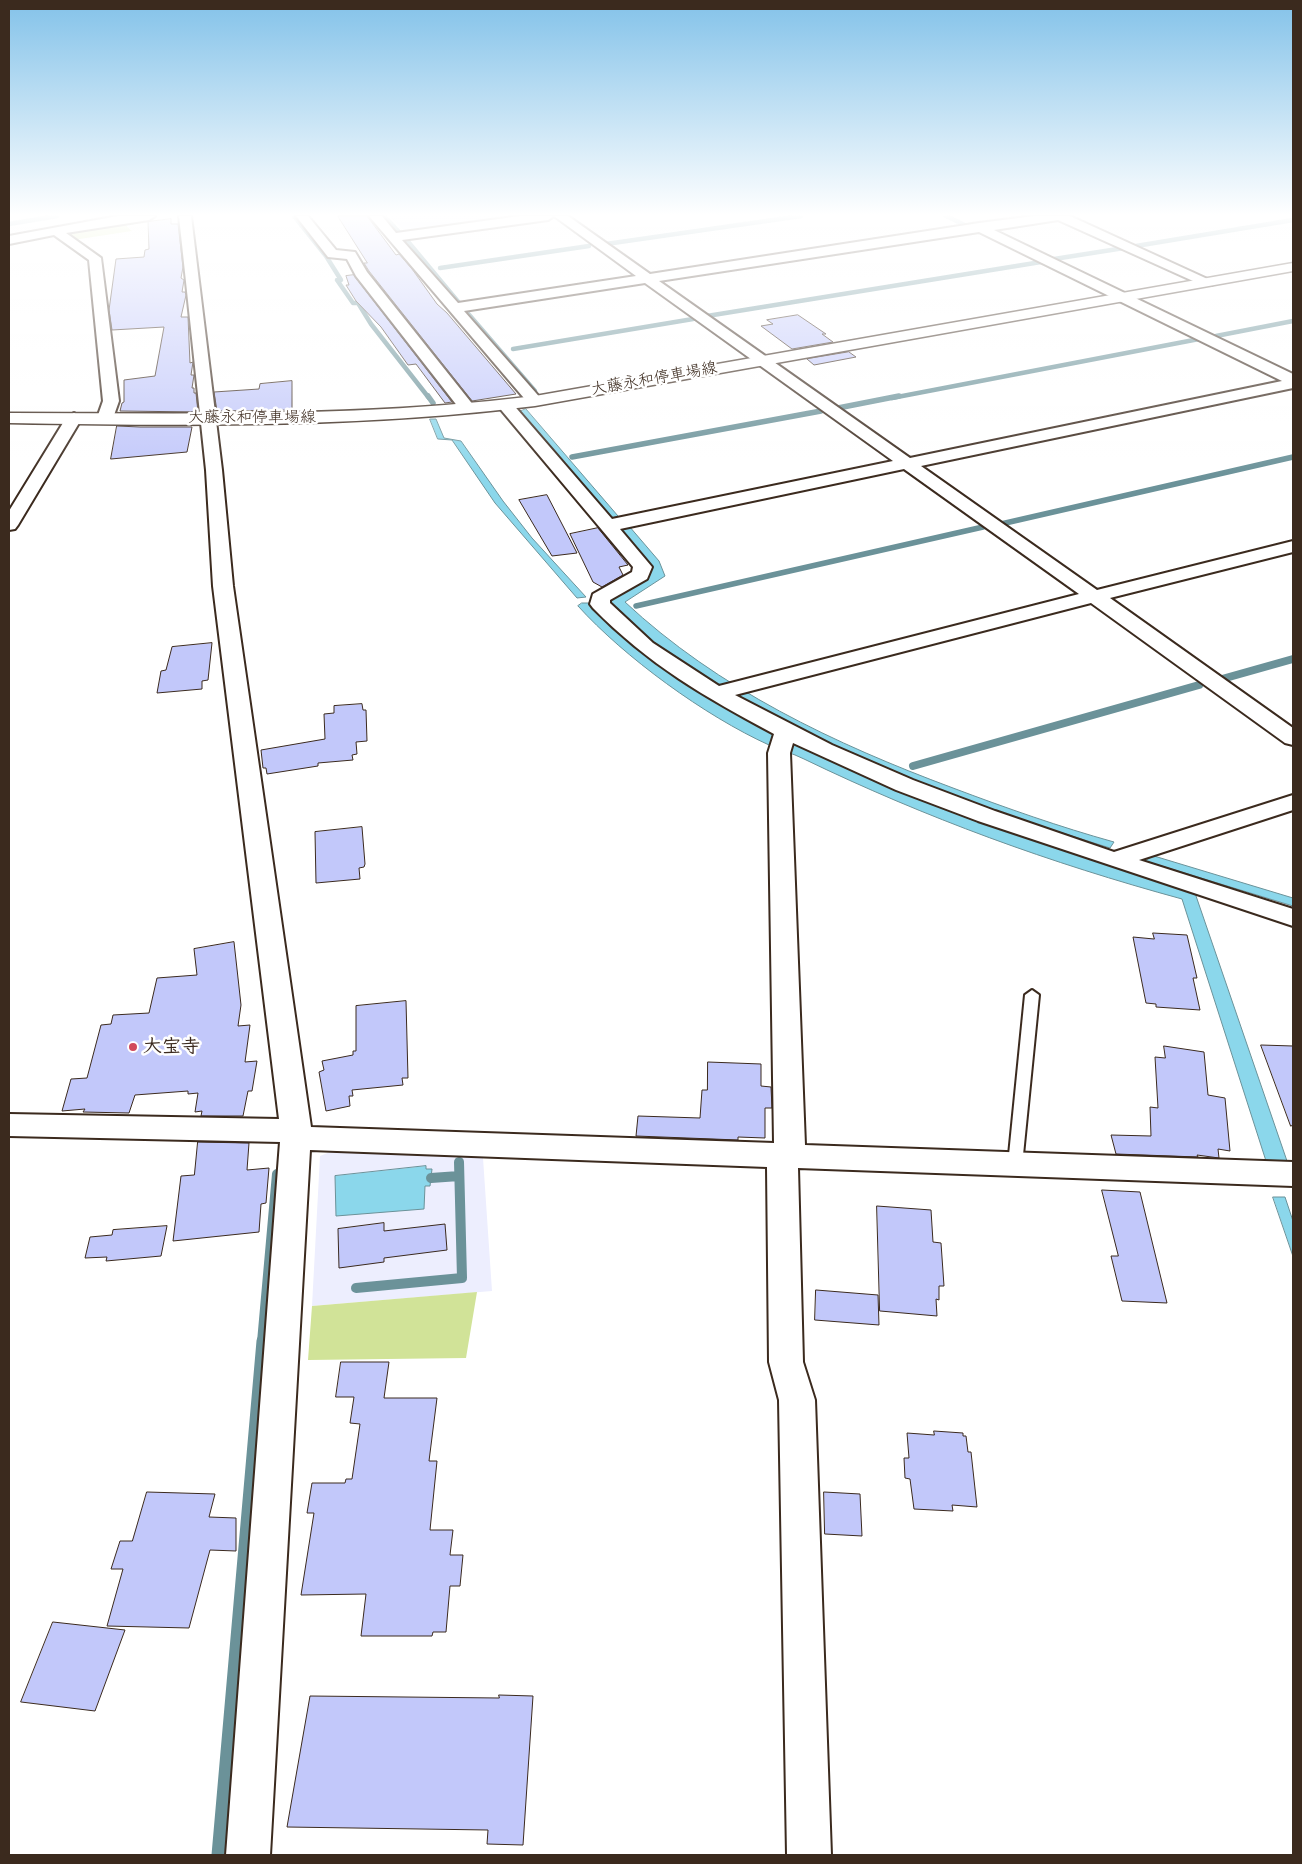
<!DOCTYPE html>
<html>
<head>
<meta charset="utf-8">
<style>
	body { margin:0 }
	#map { position:relative; width:1302px; height:1864px; overflow:hidden; background:#fff; font-family:"Patrick Hand",sans-serif }
	canvas { display:block }
	.frame { position:absolute; inset:0; border:10px solid #3b2a1e; pointer-events:none }
</style>
</head>
<body>
<div id="map">
<canvas width="1302" height="1864"></canvas>
<div class="frame"></div>
</div>
<script>
const ctx = document.querySelector('canvas').getContext('2d');
ctx.lineJoin = 'round';
function fill(path, color) { ctx.fillStyle = color; ctx.fill(path, 'evenodd'); }
function strokePath(path, color, width, dash) { ctx.strokeStyle = color; ctx.lineWidth = width; ctx.lineCap = dash ? 'butt' : 'round'; ctx.setLineDash(dash || []); ctx.stroke(path); }
function label(font, color, halo, rows, align = 'center') {
  ctx.font = font + ' "Patrick Hand","Klee One",sans-serif'; ctx.lineWidth = 5; ctx.setLineDash([]); ctx.textBaseline = 'middle'; ctx.strokeStyle = halo; ctx.fillStyle = color; for (const [text, x, y, turn = 0] of rows) {
    ctx.save(); ctx.translate(x, y); ctx.rotate((+turn || 0) * Math.PI / 180); ctx.textAlign = isNaN(turn) ? turn : align; if (halo) ctx.strokeText(text, 0, 0); ctx.fillText(text, 0, 0); ctx.restore();
  }
}
fill(new Path2D(`
	M390 216H528L406 233Z
	M330 1152 483 1158 492 1291 312 1306 320 1156Z`), '#edeefe');
fill(new Path2D(`
	M121 221 132 231 73 240 63 233Z
	M477 1292 466 1358 308 1360 312 1306Z`), '#d1e398');
const water = new Path2D(`
	M526 409 618 516 609 519 519 412Z
	M430 419H436L444 438 461 441 503 501 532 538 586 597 577 598 495 503 452 440 438 439Z
	M629 526 659 561 665 576 625 602C718 689 835 744 953 788 1006 808 1060 827 1114 842L1110 848C1000 814 892 776 790 724 745 702 702 679 663 649 645 635 623 620 609 601 620 592 635 588 646 579 661 566 628 539 619 529Z
	M582 603H589L627 640 666 670 771 733 890 787 970 819 1195 893 1287 1161H1266L1182 899C1050 863 926 818 804 759 792 753 780 750 769 745 705 716 624 657 578 606Z
	M1154 856 1293 898V906L1145 861Z
	M426 1166V1169H432L430 1186H425L424 1209 336 1216 335 1176Z
	M1273 1197H1285L1293 1221V1256Z`);
fill(water, '#8bd7eb');
strokePath(water, '#6b9299', 1);
strokePath(new Path2D(`
	M294 216 326 256 341 280H337L353 303H358L371 324 429 398
	M384 216 399 232
	M946 216 969 227
	M9 224 57 216
	M405 238 460 304
	M606 244 801 216
	M1136 246 1293 220
	M1054 259 1124 248
	M440 268 589 246
	M465 310 535 391
	M707 316 1041 262
	M1216 336 1293 321
	M513 349 693 319
	M892 398 1199 339`), '#6b9299', 4.5);
strokePath(new Path2D(`
	M428 396 433 403
	M838 408 899 396
	M572 457 821 411
	M1001 524 1293 457
	M636 606 983 527`), '#6b9299', 5.5);
strokePath(new Path2D(`
	M1222 679 1293 659
	M913 766 1199 685`), '#6b9299', 8);
strokePath(new Path2D(`
	M431 1178 459 1176
	M356 1288 462 1278 459 1162
	M262 1342 277 1174`), '#6b9299', 10);
strokePath(new Path2D(`
	M218 1855 263 1341`), '#6b9299', 13);
const building = new Path2D(`
	M338 216H367L396 255 399 254 412 269 437 304 447 313 516 394 472 401 369 271 364 263H367Z
	M171 219V224H178L183 267 181 278 184 280 182 292H185L186 295 181 317H188L190 363 193 362 191 375H194L192 388H194V393H196L198 412 120 411 122 403 124 402V380L155 376 164 327 112 330 109 310 116 259 144 257 145 250 149 249 148 222Z
	M354 275 355 277 452 402 445 403 416 364 408 365 381 327 356 301 346 285H349L346 276Z
	M798 315 826 334H822L833 342 792 349 761 326 773 324 767 320Z
	M849 352 856 357 814 365 807 359Z
	M292 381V410L217 411 214 392 259 389 260 384Z
	M117 426 140 427H192L187 452 111 459Z
	M547 495 577 553 552 556 519 500Z
	M598 528 628 565 619 567 623 575 602 587 593 582 570 534Z
	M212 643 208 680 202 681V689L157 693 161 671 166 670 172 647Z
	M362 704 363 710H366L367 741 356 742 357 754 352 755 353 760 318 763V766L267 774 266 768H263L261 750 325 739 324 714 334 713V706Z
	M362 827 365 864 364 867 359 868 360 879 316 883 315 832Z
	M1153 933 1187 935 1197 978H1193L1200 1010 1156 1007V1004L1146 1003 1133 937 1154 939Z
	M234 942 241 1005 238 1026 250 1025 245 1062 257 1061 252 1091H248L243 1116H201L202 1111 195 1112 198 1093 188 1094V1091L135 1095 129 1113 83 1112 85 1109 62 1111 71 1079 87 1078 101 1025 111 1024 113 1015 149 1013 157 978 197 975 194 949Z
	M406 1001 408 1078H402L403 1085 352 1090 353 1096H349L350 1106 326 1111 319 1072 324 1070 322 1061 353 1055V1051H356V1006Z
	M1261 1045 1293 1046V1125L1291 1126Z
	M1164 1046 1204 1052 1208 1095 1225 1098 1230 1151 1218 1149 1219 1158 1197 1155 1198 1157 1116 1154 1111 1135 1151 1136 1150 1107 1158 1108 1155 1057 1165 1058Z
	M708 1062 761 1064V1086L771 1087 772 1108H765V1138L738 1137V1140L636 1136 638 1116 700 1118 702 1090H707Z
	M198 1142 249 1143 247 1170 269 1168 266 1203 261 1204 259 1232 173 1241 181 1176 194 1175Z
	M1102 1190 1140 1192 1167 1303 1122 1301 1111 1256H1118Z
	M877 1206 931 1210 933 1242 941 1243 944 1286H939V1300L936 1299 937 1316 880 1311Z
	M384 1223V1231L445 1224 447 1250 384 1258V1262L339 1268 338 1229Z
	M167 1226 161 1256 106 1261 107 1257 85 1258 90 1237 112 1235 113 1230Z
	M816 1290 878 1295 879 1325 815 1320Z
	M341 1362H389L384 1398H437L429 1461H437L430 1530H453L450 1555H463L460 1586H450L446 1632H433L432 1636H361L366 1594 301 1595 314 1513H307L312 1483H345L346 1479H352L360 1424 350 1423 354 1397H336Z
	M934 1431 963 1433V1436H966L968 1452H971L977 1507 952 1505 953 1511 914 1509 910 1479 905 1478 904 1458H909L907 1433 934 1435Z
	M147 1492 215 1494 209 1517 236 1518V1551L210 1550 189 1628 107 1626 123 1569H111L120 1541H132Z
	M824 1492 860 1494 862 1536 825 1534Z
	M53 1622 125 1630 95 1711 21 1702Z
	M499 1695 533 1696 523 1845 487 1844 488 1830 287 1827 310 1696 499 1698Z`);
fill(building, '#c2c8fa');
strokePath(building, '#3b2a1e', 1);
const service = new Path2D(`
	M1032 990 1039 995 1022 1165 1020 1169 1015 1171 1010 1169 1008 1165 1025 995Z`);
const minor = new Path2D(`
	M118 216H155L149 220 66 233 101 258 119 401 113 418 105 423 97 418 103 401 89 260 54 235 9 244V236Z
	M179 216H191L222 470 233 586 311 1127 774 1143 768 753 774 734C705 697 649 665 593 608L590 604 593 594 632 572 633 567 497 405 499 402H511L612 519 893 461 645 283 464 311 543 401 541 404H529L369 216H382L396 233 520 216H554L548 220 402 240 458 303 636 276 554 216H568L650 274 979 223 1034 216H1070L1214 282 1212 285H1202L1058 220 994 230 1293 374V388L921 466 1097 590 1293 541V552L1110 598 1293 728V745L1285 743 1091 603 735 695 832 745 913 780 995 811 1114 852 1293 795V810L1139 860 1293 909V926L978 821 896 790 793 743 790 753 805 1145 1293 1162V1186L798 1168 803 1362 815 1400 831 1855H787L779 1400 769 1362 767 1167 310 1150 270 1855H226L280 1142 9 1136V1114L279 1119 213 586 206 470ZM979 232 1282 381 910 458 659 281ZM904 469 1079 594 719 686 653 643 610 603V600L647 579 652 567 620 529Z
	M296 216H308L336 250 355 252 367 272 474 406 476 409 474 412H462L356 276 347 259 328 257Z
	M74 413 82 418 18 525 15 529 9 530V511L66 418Z`);
const secondary = new Path2D(`
	M1293 263V271L535 406C360 428 184 426 9 423V413C185 413 360 418 535 396Z`);
strokePath(service, '#3b2a1e', 4);
strokePath(minor, '#3b2a1e', 4);
strokePath(secondary, '#3b2a1e', 3);
fill(service, '#fff');
fill(minor, '#fff');
fill(secondary, '#fff');
const sky = ctx.createLinearGradient(0, 0, 0, 477);
sky.addColorStop(0, '#83c2e9');
sky.addColorStop(0.45, '#fff');
sky.addColorStop(1, '#ffffff00');
ctx.fillStyle = sky;
ctx.fillRect(0, 0, 1302, 477);
for (const [x, y, r, color] of [
	[133,1047,5,"#d1495b"]
]) { const dot = new Path2D(); dot.arc(x, y, r, 0, 2 * Math.PI); ctx.fillStyle = color; ctx.fill(dot); strokePath(dot, '#fff', 2); }
label('16px', '#3b2a1e', '#fff', [
	["大藤永和停車場線",654,379,-10],
	["大藤永和停車場線",252,418]
]);
label('bold 19px', '#3b2a1e', '#fff', [
	["大宝寺",143,1047]
], 'left');
</script>
</body>
</html>
